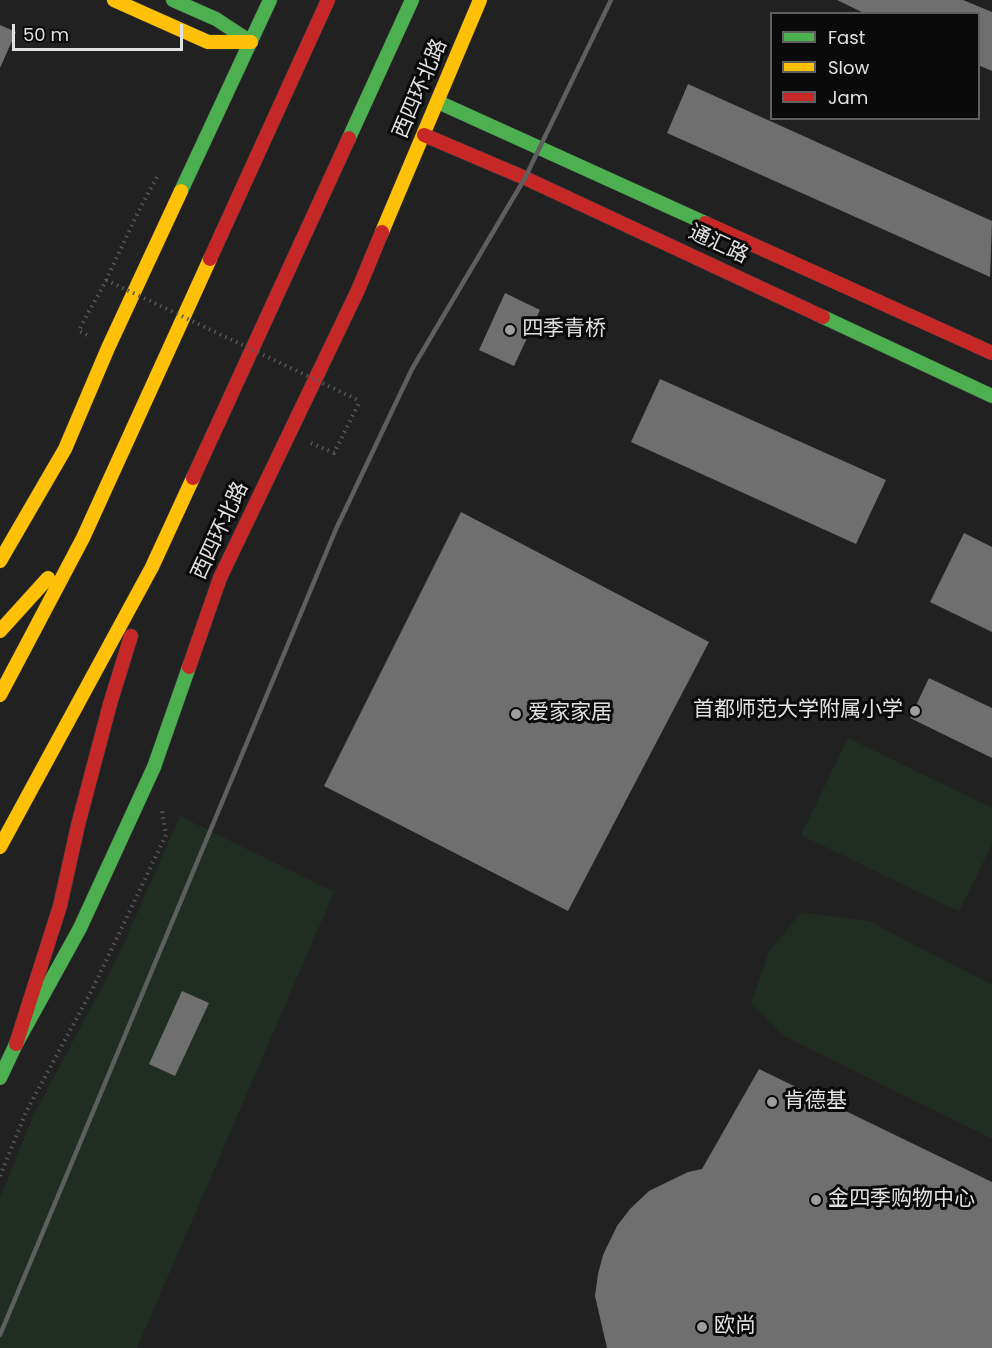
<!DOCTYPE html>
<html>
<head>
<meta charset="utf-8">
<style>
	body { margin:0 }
	#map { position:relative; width:992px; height:1348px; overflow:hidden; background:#212121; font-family:Poppins,sans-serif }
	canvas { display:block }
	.legend { position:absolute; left:770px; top:12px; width:210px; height:108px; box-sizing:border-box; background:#0b0a0b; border:2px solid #616061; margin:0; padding:8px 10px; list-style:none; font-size:18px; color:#e2e1e2 }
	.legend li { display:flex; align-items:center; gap:12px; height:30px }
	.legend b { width:30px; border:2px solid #616061 }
	.scale { position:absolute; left:12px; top:24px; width:171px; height:27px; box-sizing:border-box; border:3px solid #e2e1e2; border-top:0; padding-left:8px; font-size:18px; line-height:21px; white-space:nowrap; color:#e2e1e2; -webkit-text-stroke:4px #0b0a0b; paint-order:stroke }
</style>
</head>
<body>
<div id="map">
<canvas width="992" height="1348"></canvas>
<ul class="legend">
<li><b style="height:8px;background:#4caf50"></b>Fast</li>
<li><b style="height:8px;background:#ffc107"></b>Slow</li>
<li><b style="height:8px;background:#c62828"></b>Jam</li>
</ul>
<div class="scale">50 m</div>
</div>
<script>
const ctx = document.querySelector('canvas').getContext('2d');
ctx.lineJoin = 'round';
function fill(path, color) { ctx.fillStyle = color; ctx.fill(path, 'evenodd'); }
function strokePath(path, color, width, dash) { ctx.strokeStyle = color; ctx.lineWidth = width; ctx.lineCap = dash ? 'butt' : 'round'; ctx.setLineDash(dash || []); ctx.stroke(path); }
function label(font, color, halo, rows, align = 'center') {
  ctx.font = font + ' Poppins,"Noto Sans SC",sans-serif'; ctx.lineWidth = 6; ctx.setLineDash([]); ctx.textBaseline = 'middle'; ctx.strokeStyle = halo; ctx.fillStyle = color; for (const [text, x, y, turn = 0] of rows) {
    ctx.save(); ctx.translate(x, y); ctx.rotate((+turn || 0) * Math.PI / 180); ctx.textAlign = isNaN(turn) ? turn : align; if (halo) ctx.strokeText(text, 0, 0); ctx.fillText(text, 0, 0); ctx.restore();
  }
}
fill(new Path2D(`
	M848 738 992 808V844L959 912 801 835Z
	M180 816 334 892 137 1348H0V1199L33 1116 117 959Z
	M801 912 869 921 992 985V1139L784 1036 751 1004 769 952Z`), '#202d22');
fill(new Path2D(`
	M837 0H963L992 12V71L978 65V14H866Z
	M0 25 16 32 0 68Z
	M688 84 992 221 990 277 667 133Z
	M505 293 540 310 514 366 479 350Z
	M660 379 886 480 856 544 631 442Z
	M461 512 709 642 568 911 324 786Z
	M964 533 992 547V632L930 602Z
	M929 678 992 708V758L910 718Z
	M182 991 209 1003 175 1076 149 1064Z
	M759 1069 992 1182V1348H607L595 1296 598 1274 603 1255 617 1226 630 1209 649 1191 688 1172 702 1169Z`), '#706f6f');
const fast = new Path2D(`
	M173 0 216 19 251 42
	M438 102 705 223
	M349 138 412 0
	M181 191 270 0
	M823 317 992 396
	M0 1078 16 1044 80 928 154 767 189 667`);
const slow = new Path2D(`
	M114 0 208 42H251
	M382 232 480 0
	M0 561 65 449 108 348 181 191
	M0 631 48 578
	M0 695 83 538 210 259
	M0 847 152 567 193 478`);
const jam = new Path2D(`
	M424 135 525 178 823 317
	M705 223 992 353
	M210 259 328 0
	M193 478 349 138
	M189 667 220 578 358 290 382 232
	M16 1044 60 906 78 825 110 704 131 636`);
strokePath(fast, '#3d3d3d', 15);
strokePath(slow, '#3d3d3d', 15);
strokePath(jam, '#3d3d3d', 15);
strokePath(new Path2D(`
	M87 335 79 331C87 312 99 296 107 278 124 243 139 207 159 174
	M311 443 334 453 360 401
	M0 1176 26 1112 92 990 166 835 162 811`), '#575657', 4, [1.5, 4.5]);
strokePath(fast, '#4caf50', 14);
strokePath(slow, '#ffc107', 14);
strokePath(jam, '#c62828', 14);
strokePath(new Path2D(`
	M0 1335 336 529 412 369 525 178 611 0`), '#605f60', 4.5);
strokePath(new Path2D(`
	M106 280 360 401`), '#575657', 4, [1.5, 4.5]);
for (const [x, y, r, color] of [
	[510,330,6,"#9e9e9e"],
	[915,711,6,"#9e9e9e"],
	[516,714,6,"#9e9e9e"],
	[772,1102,6,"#9e9e9e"],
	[816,1200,6,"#9e9e9e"],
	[702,1327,6,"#9e9e9e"]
]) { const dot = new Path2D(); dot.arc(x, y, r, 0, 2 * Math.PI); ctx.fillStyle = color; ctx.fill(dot); strokePath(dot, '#0b0a0b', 2); }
label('21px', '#e2e1e2', '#0b0a0b', [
	["西四环北路",421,89,-67],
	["通汇路",718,245,25],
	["西四环北路",221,531,-65]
]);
label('21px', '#e2e1e2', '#0b0a0b', [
	["四季青桥",522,330],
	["首都师范大学附属小学",903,711,"right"],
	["爱家家居",528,714],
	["肯德基",784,1102],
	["金四季购物中心",828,1200],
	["欧尚",714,1327]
], 'left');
</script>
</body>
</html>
